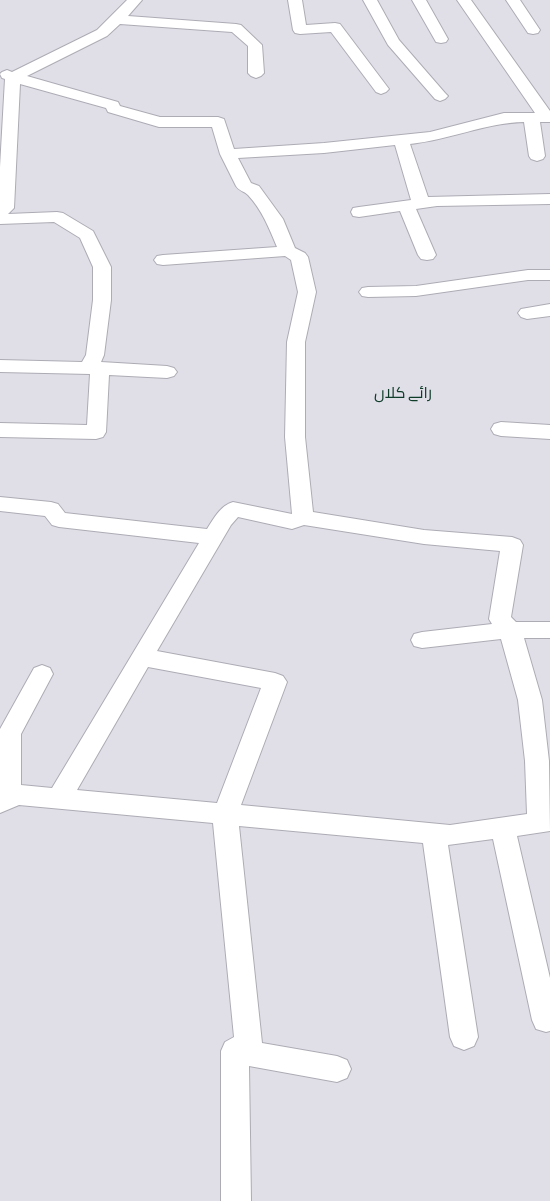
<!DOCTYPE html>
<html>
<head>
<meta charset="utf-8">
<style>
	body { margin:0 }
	canvas { display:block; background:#e0dfe8 }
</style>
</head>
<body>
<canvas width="550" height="1201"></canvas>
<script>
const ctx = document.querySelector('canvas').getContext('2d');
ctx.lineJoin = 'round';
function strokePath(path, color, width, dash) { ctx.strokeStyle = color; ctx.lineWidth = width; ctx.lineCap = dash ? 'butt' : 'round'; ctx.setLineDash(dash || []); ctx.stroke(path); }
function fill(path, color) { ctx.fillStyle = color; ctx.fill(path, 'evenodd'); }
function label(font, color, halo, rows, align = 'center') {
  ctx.font = font + ' "Sofia Sans Condensed",Cairo,sans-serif'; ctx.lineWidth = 3; ctx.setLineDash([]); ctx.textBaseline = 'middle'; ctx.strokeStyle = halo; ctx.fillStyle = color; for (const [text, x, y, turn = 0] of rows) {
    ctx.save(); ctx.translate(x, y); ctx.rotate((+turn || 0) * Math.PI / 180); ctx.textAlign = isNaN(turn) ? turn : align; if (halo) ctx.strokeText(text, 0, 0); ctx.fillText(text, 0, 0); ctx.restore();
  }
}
const minor = new Path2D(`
	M127 0H142L128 16 236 24 241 25 262 45 264 73 261 76 256 78 251 76 248 73V46L232 32 120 24 107 36 27 76 118 102 120 106 160 117H218L224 119 234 149 324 143 430 132 504 113H535L457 0H471L550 111V122H540L545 156 543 159 537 161 531 159 529 156 524 122C485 123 449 140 410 144L428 197 550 194V204L437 206 416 209 436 255 433 259 427 260 421 259 418 255 400 211 359 217 353 216 351 212 353 208 359 207 411 200 395 145 324 153 238 158 251 183 259 186 283 219 295 248 305 253 308 257 316 292 305 342V437L313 512 424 530 512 537 520 540 523 545 511 617 516 622H550V638H524L542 700 549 761 550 831 517 836 550 978V1031L546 1032 536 1029 532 1020 493 839 448 845 478 1037 474 1046 464 1050 454 1046 450 1037 423 843 239 826 262 1043 337 1056 347 1060 351 1069 347 1078 337 1082 249 1066 251 1201H221V1051L225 1042 234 1037 213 823 19 805 0 813V729L34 668 42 665 50 668 53 674 21 734V785L52 788 199 543 59 527 52 525 45 516 0 511V497L51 502 58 504 65 513 207 529C214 518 220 506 233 502L292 514 285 437 287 342 298 292 291 260 285 256 163 265 157 264 154 260 157 256 163 255 277 247C269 228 262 210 248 195 244 191 239 191 236 186L220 154 212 127H159L108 112 106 108 20 84 14 208 8 214 57 212 63 213 93 231 111 267V300L104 355 101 362 167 366 174 368 177 372 174 376 167 378 109 375 106 432 103 437 96 439 0 437V423L87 425 90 374 0 372V360L82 362 86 355 93 300V267L80 238 54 222 0 224V167L5 79 2 78 0 74 2 72 7 70 12 72 97 30ZM238 517 292 529 304 525 424 544 500 551 489 619 492 624 422 632 414 634 411 640 414 646 422 648 501 639 518 700 525 761 527 814 450 825 241 805 287 682 283 676 275 673 157 651 231 525ZM148 667 261 688 217 803 77 790Z
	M288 0H302L306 25 335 23 340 24 389 89 386 92 381 94 376 92 331 32 300 34 295 33 293 30Z
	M363 0H377L399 40 445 93 448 96 445 99 440 101 435 99 388 45Z
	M412 0H426L448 39 446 42 441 43 436 42Z
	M506 0H520L540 30 538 33 533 34 528 33Z
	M528 270H550V280H528L416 296 368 297 362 296 359 292 362 288 368 287 416 286Z
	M550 304V316L527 319 521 317 518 313 521 309Z
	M501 422 550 425V439L501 436 494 434 491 429 494 424Z`);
strokePath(minor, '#adacb5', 2);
fill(minor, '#fff');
label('16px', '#0f3c29', '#e0dfe8', [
	["رائے کلاں",403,394]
]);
</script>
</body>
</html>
